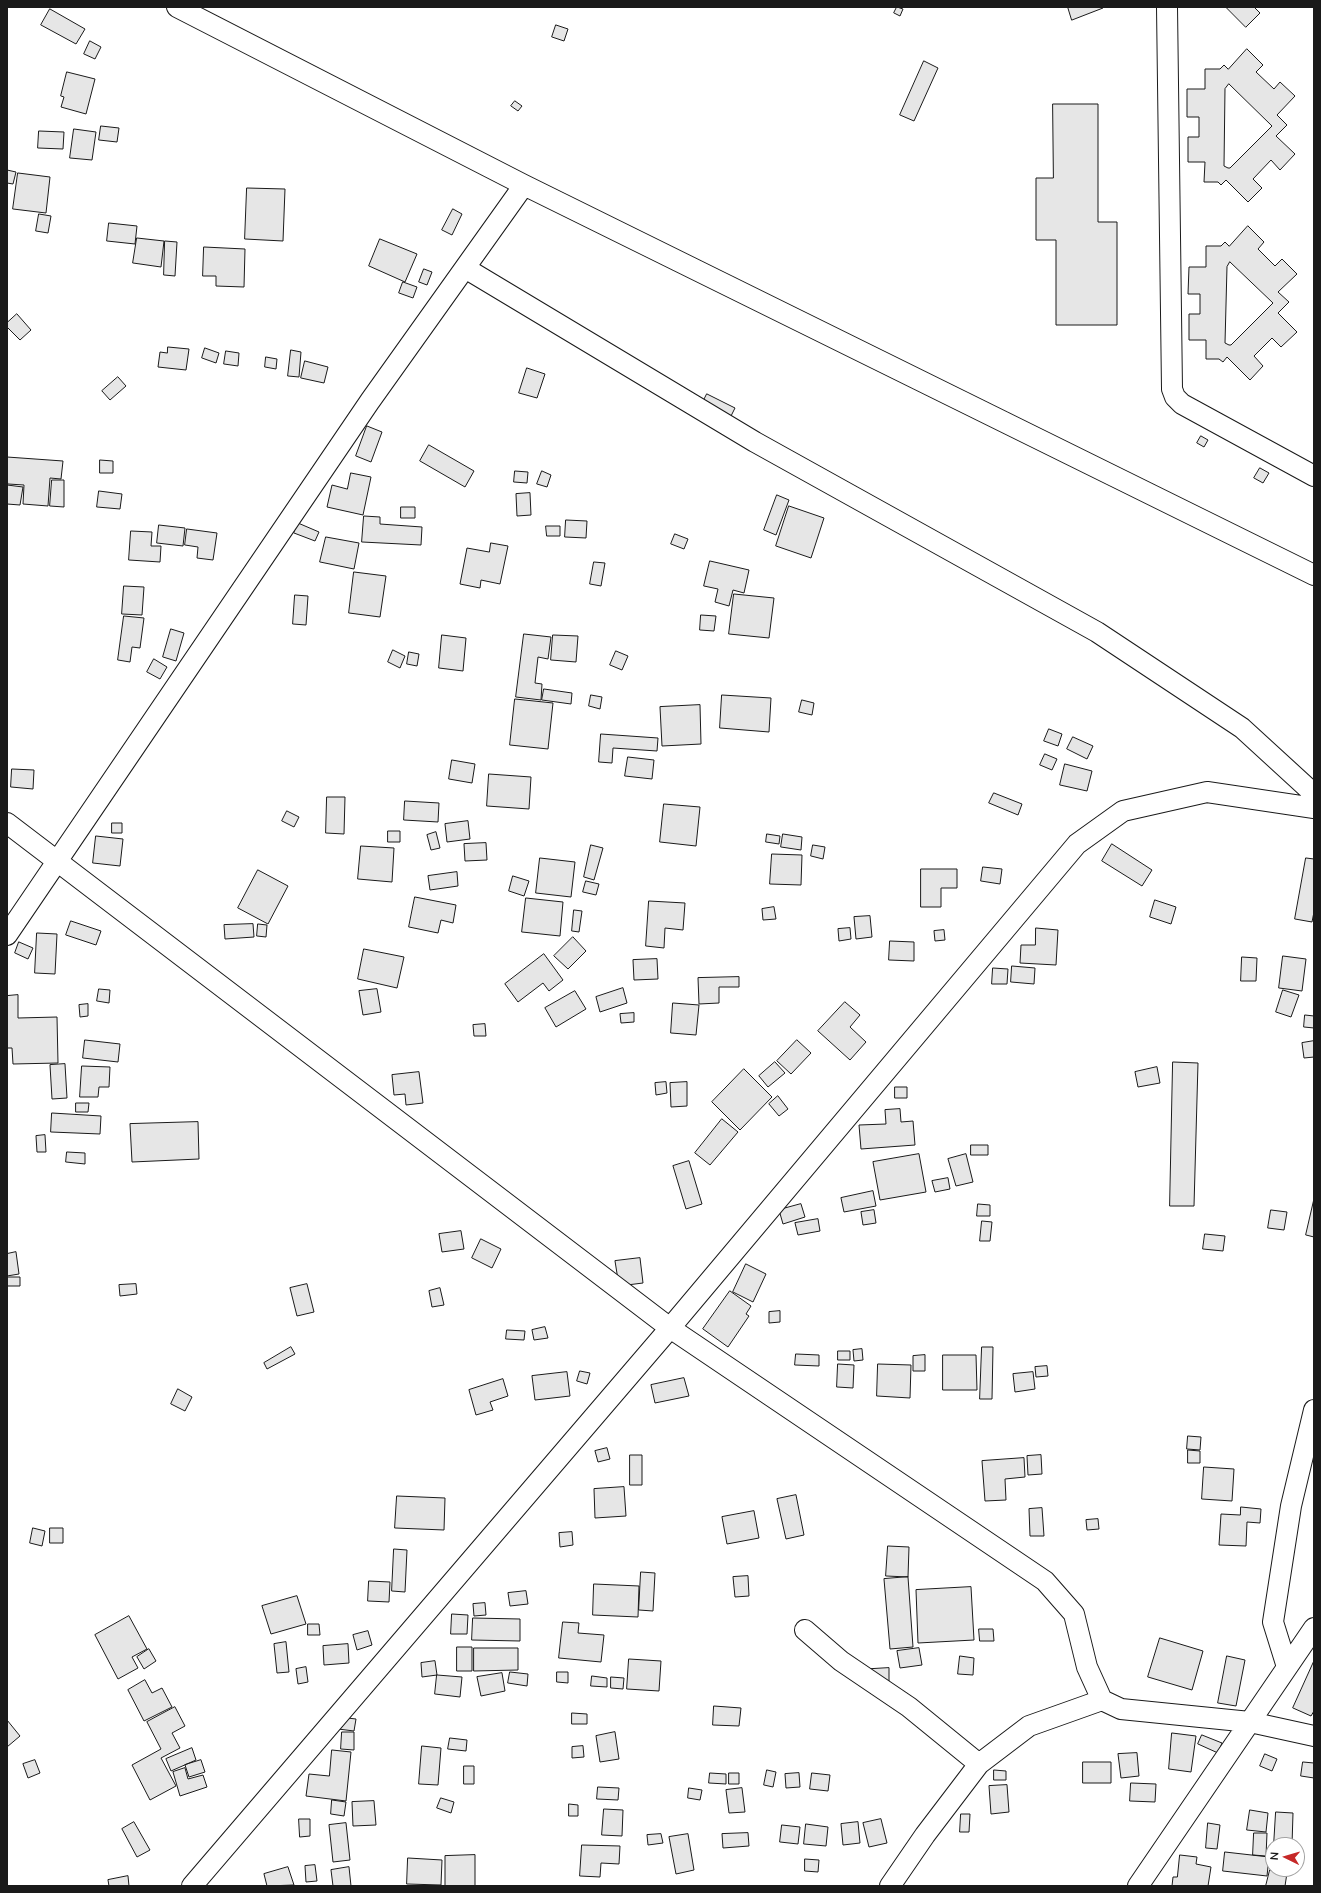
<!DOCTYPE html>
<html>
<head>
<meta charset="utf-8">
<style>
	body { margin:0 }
	#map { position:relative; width:1321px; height:1893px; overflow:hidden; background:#fff; font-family:Mulish,sans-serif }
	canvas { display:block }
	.frame { position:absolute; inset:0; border:8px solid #1a1a1a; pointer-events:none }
	.north { position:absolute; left:1265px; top:1837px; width:40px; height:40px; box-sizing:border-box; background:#fff; border:1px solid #a3a3a3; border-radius:50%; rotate:275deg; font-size:11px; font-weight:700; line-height:16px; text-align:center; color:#1a1a1a }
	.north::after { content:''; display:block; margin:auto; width:14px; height:18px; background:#c62828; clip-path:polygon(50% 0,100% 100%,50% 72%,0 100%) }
</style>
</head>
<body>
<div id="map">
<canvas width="1321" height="1893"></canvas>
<div class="frame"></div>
<div class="north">N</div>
</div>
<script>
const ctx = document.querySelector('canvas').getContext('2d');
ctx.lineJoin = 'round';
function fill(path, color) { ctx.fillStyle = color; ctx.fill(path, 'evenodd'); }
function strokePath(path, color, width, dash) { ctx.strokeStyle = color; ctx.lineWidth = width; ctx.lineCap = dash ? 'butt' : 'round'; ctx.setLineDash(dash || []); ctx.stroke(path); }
const building = new Path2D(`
	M897 7 903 9 900 16 894 13Z
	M1068 7H1103V8L1072 20Z
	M1226 7H1254L1260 13 1246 27Z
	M50 9 85 29 76 44 41 25Z
	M556 25 568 29 564 41 552 37Z
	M90 41 101 47 95 59 84 54Z
	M1247 49 1263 65 1256 72 1274 89 1280 82 1295 96 1277 115 1287 125 1276 136 1295 154 1280 170 1271 160 1253 179 1262 188 1248 202 1226 180 1221 185 1218 182H1204L1205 162H1188V137H1199V117H1187V89H1205V69H1220L1224 65 1228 69ZM1229 84 1272 126 1230 168H1228L1224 166 1225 89Z
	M924 61 938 68 914 121 900 115Z
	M67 72 95 79 86 114 61 107 64 97 61 96Z
	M515 101 522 106 518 111 511 106Z
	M1053 104H1098V222H1117V325H1056V240H1036V178H1053Z
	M101 126 119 128 117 142 99 140Z
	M74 129 96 132 92 160 70 158Z
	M39 131 64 132 63 149 38 148Z
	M7 170 16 172 13 184 7 183Z
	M18 173 50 177 46 213 13 209Z
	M247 188 285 189 283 241 245 239Z
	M453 209 462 214 452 235 442 230Z
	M39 214 51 216 48 233 36 231Z
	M109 223 137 226 135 244 107 241Z
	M1248 226 1264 242 1258 249 1275 266 1282 259 1297 274 1278 292 1289 302 1278 313 1297 332 1281 347 1272 338 1254 356 1263 366 1250 380 1227 357 1223 362 1219 359H1206V340H1189V314H1200V294H1188L1189 267H1206V246H1221L1225 242 1229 246ZM1230 262 1273 303 1231 345H1229L1225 343 1227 267Z
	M137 238 164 241 161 267 133 263Z
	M380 239 417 254 405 282 369 266Z
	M165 241 177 242 175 276 164 275Z
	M204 247 245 249 244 287 216 286V276H203Z
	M424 269 432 272 427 285 419 282Z
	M403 282 417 287 413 298 399 293Z
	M17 314 31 330 20 340 7 327V323Z
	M168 347 189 349 186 370 158 367 160 352 167 353Z
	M205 348 219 353 216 363 202 358Z
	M291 350 301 352 299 377 288 376Z
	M226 351 239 353 238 366 224 364Z
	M266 357 277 359 276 369 265 367Z
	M305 361 328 367 324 383 301 378Z
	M527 368 545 374 537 398 519 393Z
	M118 377 126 386 110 400 102 391Z
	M707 394 735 408 727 424 699 410Z
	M367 426 382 432 371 462 356 456Z
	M1201 436 1208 440 1204 447 1197 443Z
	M429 445 474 471 465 487 420 461Z
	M7 457 63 461 61 479 50 478 48 506 23 504 24 485 8 484Z
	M100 460 113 461V473H100Z
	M1260 468 1269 473 1263 483 1254 478Z
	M515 471 528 472 527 483 514 482Z
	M542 471 551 475 547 487 537 484Z
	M351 473 371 477 363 515 327 507 332 485 347 489Z
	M52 480H64V507L50 506Z
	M7 485 23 487 20 505 7 504Z
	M99 491 122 494 120 509 97 507Z
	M530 493 531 515 517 516 516 494Z
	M777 495 789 500 776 535 764 530Z
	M789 506 824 518 811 558 776 546Z
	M401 507H415V518H401Z
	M364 516 380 517V524L422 527 421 545 362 542Z
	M566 520 587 521 586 538 565 537Z
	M298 523 319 532 315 541 294 533Z
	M159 525 185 528 183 546 157 543Z
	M546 526H560V536H547Z
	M187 529 217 533 213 560 197 558 198 547 185 545Z
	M131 531 152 532 151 546H161L160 562 129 560Z
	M675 534 688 539 684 549 671 544Z
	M326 537 359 543 354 569 320 562Z
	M491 543 508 546 500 584 481 580 480 588 460 584 467 548 489 552Z
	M710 561 749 570 744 593 733 590 729 606 715 602 718 589 704 586Z
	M594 562 605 563 601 586 590 584Z
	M354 572 386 576 380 617 349 613Z
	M124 586 144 587 142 615 122 614Z
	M734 594 774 598 769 638 729 634Z
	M295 595 308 596 306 625 293 624Z
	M701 615 716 616 714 631 700 630Z
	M124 616 144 618 140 648 132 647 130 662 118 660Z
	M171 629 184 633 176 661 163 657Z
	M524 634 551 637 548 659 538 657 535 683 542 684 541 700 516 697Z
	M442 635 466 638 463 671 439 668Z
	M553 635 578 636 576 662 551 660Z
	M393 650 405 656 400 668 388 662Z
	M616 651 628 656 622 670 610 665Z
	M409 652 419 654 417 666 407 664Z
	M154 659 167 667 160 679 147 672Z
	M544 689 572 693 571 704 542 700Z
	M591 695 602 697 600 709 589 706Z
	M722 695 771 698 769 732 720 728Z
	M515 699 553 703 548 749 510 745Z
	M802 700 814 703 812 715 799 712Z
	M700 705 701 744 662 746 660 707Z
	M1049 729 1062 734 1058 746 1044 741Z
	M601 734 658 738 657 751 613 748 612 763 599 762Z
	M1073 737 1093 746 1087 759 1067 749Z
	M1045 754 1057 759 1052 770 1040 765Z
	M628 757 654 760 652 779 625 776Z
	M452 760 475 764 472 783 449 779Z
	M1065 764 1092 771 1087 791 1060 785Z
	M12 769 34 770 33 789 11 787Z
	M489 774 531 777 529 809 487 806Z
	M994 793 1022 804 1018 815 989 803Z
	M327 797H345L344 834 326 833Z
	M405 801 439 803 438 822 404 820Z
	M664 804 700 807 696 846 660 842Z
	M287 811 299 817 294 827 282 821Z
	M468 821 470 839 447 842 445 824Z
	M112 823H122V833H112Z
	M388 831H400V842H388Z
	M436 832 440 848 431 850 427 835Z
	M767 834 780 836 779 844 766 842Z
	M783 834 802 837 801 850 781 847Z
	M96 836 123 839 120 866 93 863Z
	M486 843 487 860 465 861 464 844Z
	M1112 844 1152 870 1142 886 1102 861Z
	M591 845 603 848 594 880 584 877Z
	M813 845 825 847 823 859 811 856Z
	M361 846 394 848 392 882 358 879Z
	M772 854 802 855 801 885 770 884Z
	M540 858 575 862 571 897 536 893Z
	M1306 858 1314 859V912L1312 922 1295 919Z
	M983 867 1002 869 1000 884 981 881Z
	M921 869H957V888H941V907H921Z
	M258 870 288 886 268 924 238 908Z
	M457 872 458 886 430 890 428 876Z
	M513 876 529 881 524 896 509 891Z
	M586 881 599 884 596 895 583 892Z
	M415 897 456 905 453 923 441 920 438 933 409 927Z
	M526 898 563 902 560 936 522 932Z
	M1155 900 1176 907 1171 924 1150 917Z
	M649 901 685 903 683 930 665 928 664 948 646 946Z
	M774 907 776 919 763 920 762 909Z
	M574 910 582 911 579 932 572 931Z
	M870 916 872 937 856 939 854 917Z
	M71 921 101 931 96 945 66 935Z
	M253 924 254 937 225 939 224 925Z
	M258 924 267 925 266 937 257 936Z
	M850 928 851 939 839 941 838 929Z
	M1036 928 1058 930 1056 965 1020 963 1021 945H1035Z
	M944 930 945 940 935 941 934 931Z
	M37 933 57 934 55 974 35 973Z
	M573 937 586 951 568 969 554 956Z
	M890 941 914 942V961L889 960Z
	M19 942 33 948 28 959 15 953Z
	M364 949 404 957 397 988 358 979Z
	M544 954 563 980 549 991 543 983 518 1002 505 984Z
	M1283 956 1306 959 1302 991 1279 988Z
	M1242 957 1257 958 1256 981H1241Z
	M657 959 658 979 634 980 633 960Z
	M1012 966 1035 968 1034 984 1011 982Z
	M993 968 1008 969 1007 984H992Z
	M739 977V987H719V1003L699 1004 698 978Z
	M623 988 627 1003 600 1012 596 997Z
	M99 989 110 990 109 1003 97 1001Z
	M377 989 381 1012 363 1015 359 991Z
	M1283 990 1299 995 1291 1017 1276 1012Z
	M575 991 586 1009 556 1027 545 1008Z
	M18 995V1018L57 1017 58 1063 13 1064 12 1048H7V996Z
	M845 1002 860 1015 850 1027 866 1042 850 1060 818 1031Z
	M673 1003 699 1005 696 1035 671 1033Z
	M88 1004V1016L80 1017 79 1005Z
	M634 1013V1022L621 1023 620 1014Z
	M1305 1015 1314 1016V1028L1304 1027Z
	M485 1024 486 1036H474L473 1025Z
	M85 1040 120 1044 118 1062 83 1058Z
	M797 1040 811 1053 791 1074 777 1061Z
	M1314 1041V1057L1304 1058 1302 1043Z
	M775 1062 785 1073 768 1087 759 1076Z
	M1173 1062 1198 1063 1194 1206H1170Z
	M65 1064 67 1098 52 1099 50 1065Z
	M82 1066 110 1067 109 1087H99L98 1097H80Z
	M1157 1067 1160 1083 1138 1087 1135 1072Z
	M744 1069 772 1097 740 1130 712 1102Z
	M419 1072 423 1103 406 1105 405 1094 394 1095 392 1075Z
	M666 1082 667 1093 656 1095 655 1083Z
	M687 1082V1106L671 1107 670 1083Z
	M895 1087H907V1098H895Z
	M778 1096 788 1109 779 1116 769 1104Z
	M76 1103H89L88 1112H76Z
	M900 1109 901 1122 913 1121 915 1145 861 1149 859 1125 886 1124 885 1110Z
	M52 1113 101 1116 100 1134 51 1132Z
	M722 1119 738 1132 710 1165 695 1153Z
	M198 1122 199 1159 132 1162 130 1124Z
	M45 1135 46 1152H37L36 1136Z
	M971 1145H988V1155H971Z
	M67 1152 85 1153V1164L66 1162Z
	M919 1154 926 1192 880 1200 873 1162Z
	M966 1154 973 1182 956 1186 948 1159Z
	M689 1161 702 1204 686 1209 673 1166Z
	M948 1178 950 1189 935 1192 932 1181Z
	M873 1191 876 1206 844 1212 841 1198Z
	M1314 1199V1237L1306 1235Z
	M801 1204 805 1217 783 1224 779 1210Z
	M978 1204 990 1205V1216H977Z
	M874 1210 876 1223 863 1225 861 1212Z
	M1271 1210 1287 1212 1284 1230 1268 1228Z
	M818 1219 820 1231 798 1235 795 1223Z
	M982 1221 992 1222 990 1241H980Z
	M461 1231 464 1249 442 1252 439 1234Z
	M1205 1234 1225 1236 1223 1251 1203 1249Z
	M481 1239 501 1249 492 1268 472 1258Z
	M16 1252 19 1274 7 1276V1254Z
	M640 1258 643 1283 619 1286 615 1261Z
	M746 1264 766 1274 753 1302 733 1292Z
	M7 1277H20V1286H8Z
	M136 1284 137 1294 120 1296 119 1285Z
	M307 1284 314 1312 297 1316 290 1288Z
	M440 1288 444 1305 432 1307 429 1291Z
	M730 1291 751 1306 746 1314 749 1316 728 1347 703 1329Z
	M780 1311V1322L769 1323V1312Z
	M545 1327 548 1338 534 1340 532 1330Z
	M507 1330 525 1331 524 1340 506 1339Z
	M291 1347 295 1354 267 1369 264 1363Z
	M982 1347H993L992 1399H980Z
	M862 1349 863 1360 854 1361 853 1350Z
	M838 1351H850V1360H838Z
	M796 1354 819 1355V1366L795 1365Z
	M925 1355V1371H913V1356Z
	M943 1355H976L977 1390H943Z
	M838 1364 854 1365 853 1388 837 1387Z
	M878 1364 911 1365 910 1398 877 1396Z
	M1047 1366 1048 1376 1036 1377 1035 1367Z
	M580 1371 590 1373 587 1384 577 1381Z
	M567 1372 570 1396 535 1400 532 1376Z
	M1033 1372 1035 1389 1015 1392 1013 1374Z
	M684 1378 689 1396 655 1403 651 1385Z
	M503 1379 508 1396 490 1402 493 1410 476 1415 469 1390Z
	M178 1389 192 1397 185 1411 171 1404Z
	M1188 1436 1201 1437 1200 1450 1187 1449Z
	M607 1448 610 1459 598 1462 595 1451Z
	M1188 1450 1200 1451V1463H1188Z
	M630 1455H642V1485H630Z
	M1041 1455 1042 1474 1028 1475 1027 1456Z
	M1024 1458 1025 1477 1005 1479 1006 1500 985 1501 982 1461Z
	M1204 1467 1234 1469 1232 1501 1202 1499Z
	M624 1487 626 1516 595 1518 594 1489Z
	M796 1495 804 1535 786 1539 777 1499Z
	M397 1496 445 1498 444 1530 395 1528Z
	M1241 1507 1261 1509 1260 1523 1247 1522 1246 1546 1219 1545 1221 1514 1240 1515Z
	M1042 1508 1044 1536H1030L1029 1509Z
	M754 1511 759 1538 727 1544 722 1517Z
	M1098 1519 1099 1529 1087 1530 1086 1520Z
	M33 1528 45 1531 42 1546 30 1543Z
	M50 1528H63V1543H50Z
	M572 1532 573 1545 560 1547 559 1533Z
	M888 1546 909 1547 908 1577 886 1576Z
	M394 1549 407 1550 405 1592 392 1591Z
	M641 1572 655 1573 653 1611 639 1610Z
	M748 1576 749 1596 735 1597 733 1577Z
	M908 1577 913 1647 890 1649 884 1579Z
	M369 1581 390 1582 389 1602 368 1601Z
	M594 1584 639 1586 638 1617 593 1615Z
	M971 1587 974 1640 918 1643 916 1590Z
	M526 1591 528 1604 510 1606 508 1593Z
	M297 1596 306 1624 271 1634 262 1606Z
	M485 1603 486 1615 474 1616 473 1604Z
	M452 1614 468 1615 467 1634H451Z
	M129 1616 147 1649 132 1657 138 1668 118 1679 95 1635Z
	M473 1618 520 1619V1641L472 1640Z
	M563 1622 579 1623 578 1633 604 1635 601 1662 559 1658Z
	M308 1624H319L320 1635H308Z
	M979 1629H993L994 1641H980Z
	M368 1631 372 1645 357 1650 353 1635Z
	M1160 1638 1203 1651 1192 1690 1148 1677Z
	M286 1642 289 1672 277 1673 274 1644Z
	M348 1644 349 1663 324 1665 323 1646Z
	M457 1647H472V1671H457Z
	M474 1648H518V1670L474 1671Z
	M919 1648 922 1665 900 1668 897 1651Z
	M149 1649 156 1661 144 1669 137 1657Z
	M960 1656 974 1658 973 1675 958 1674Z
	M1227 1656 1245 1660 1236 1706 1218 1703Z
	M629 1659 661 1661 659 1691 627 1689Z
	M435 1661 437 1675 422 1677 421 1663Z
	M1314 1661V1711L1311 1716 1293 1708Z
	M306 1667 308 1682 298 1684 296 1669Z
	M889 1668V1686L870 1669Z
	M510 1672 528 1674 527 1686 508 1683Z
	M557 1672H568V1683L557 1682Z
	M502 1673 505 1691 481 1696 477 1677Z
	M437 1675 462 1677 460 1697 435 1694Z
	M592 1676 607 1678V1687L591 1686Z
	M611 1677 624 1678 623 1689 611 1688Z
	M145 1680 152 1693 162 1688 172 1707 144 1721 128 1690Z
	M714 1706 741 1708 739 1726 713 1725Z
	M175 1707 185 1726 172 1733 180 1748 161 1758 176 1786 150 1800 132 1765 161 1749 147 1722Z
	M572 1713 587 1714V1724H572Z
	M339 1717 356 1719 354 1731 338 1729Z
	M7 1720 20 1736 7 1747Z
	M342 1732H354V1750L341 1749Z
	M615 1732 619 1759 600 1762 596 1736Z
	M1172 1733 1196 1736 1191 1772 1169 1769Z
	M1202 1735 1222 1743 1218 1753 1198 1744Z
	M450 1738 467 1740 466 1751 448 1749Z
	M422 1746 441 1748 438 1785 419 1784Z
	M583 1746 584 1757 572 1758V1747Z
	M192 1748 196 1760 171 1771 166 1759Z
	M332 1750 351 1752 346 1801 306 1796 309 1774 329 1776Z
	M1137 1753 1139 1776 1121 1778 1118 1754Z
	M1265 1754 1277 1759 1272 1771 1260 1766Z
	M35 1760 40 1773 28 1778 23 1764Z
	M201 1760 205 1772 189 1777 185 1765Z
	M1083 1762H1111V1783H1083Z
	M1303 1762 1314 1763V1778L1301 1776Z
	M464 1766H474V1784H464Z
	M185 1768 188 1779 203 1775 207 1787 180 1796 173 1772Z
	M767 1770 776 1772 773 1787 764 1785Z
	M994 1770 1006 1771V1780H994Z
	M710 1773 726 1774V1784L709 1783Z
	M729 1773H739V1784H729Z
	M799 1773 800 1787 786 1788 785 1774Z
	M812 1773 830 1775 828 1791 810 1789Z
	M1131 1783 1156 1784 1155 1802 1130 1801Z
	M1007 1785 1009 1812 991 1814 989 1786Z
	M598 1787 619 1788 618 1800 597 1799Z
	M689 1788 702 1790 700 1800 688 1798Z
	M742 1788 745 1812 729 1813 726 1790Z
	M441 1798 454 1802 451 1813 437 1808Z
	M332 1800 346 1802 344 1816 331 1814Z
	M374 1801 376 1825 353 1826 352 1802Z
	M569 1804 578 1805V1816H569Z
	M604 1809 623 1810 622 1836 602 1835Z
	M1250 1810 1268 1813 1266 1832 1247 1830Z
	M1276 1812 1293 1813 1292 1845H1274Z
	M961 1814H970L969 1832H960Z
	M299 1819H310V1836L300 1837Z
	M881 1819 887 1843 869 1847 863 1823Z
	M134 1822 150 1850 137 1857 122 1829Z
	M858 1822 860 1843 843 1845 841 1824Z
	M346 1823 350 1860 333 1862 329 1825Z
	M1208 1823 1220 1825 1217 1849 1206 1848Z
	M806 1824 828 1827 826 1846 804 1844Z
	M782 1825 800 1827 798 1844 780 1842Z
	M748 1833 749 1846 723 1848 722 1834Z
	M1254 1833H1267L1266 1856 1253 1855Z
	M661 1834 663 1843 648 1845 647 1835Z
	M688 1834 694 1870 676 1874 669 1837Z
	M582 1845 620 1846 619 1864 601 1863 600 1877 580 1876Z
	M1225 1852 1269 1857 1267 1876 1223 1871Z
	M475 1855V1886H445V1856Z
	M1180 1855 1197 1857 1196 1864 1211 1867 1208 1886H1172L1173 1877H1177Z
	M408 1858 442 1860 441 1885 407 1884Z
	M805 1859 819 1860 818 1872 805 1871Z
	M315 1865 317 1881 306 1882 305 1866Z
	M288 1867 294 1885 267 1886 264 1874Z
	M349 1867 351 1886H333L331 1870Z
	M1270 1870 1287 1873 1285 1886H1266Z
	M128 1876 129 1886H109L108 1880Z`);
fill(building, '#e6e6e6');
strokePath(building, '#1a1a1a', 1);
const minor = new Path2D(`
	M177 7 524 185 1314 575
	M1167 7 1172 389 1175 397 1182 404 1314 476
	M465 268 755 442 1097 632 1242 728 1314 794
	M7 823 670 1328 1045 1581 1074 1614 1087 1667 1102 1700 1121 1709 1250 1722 1314 1736
	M7 935 370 401 524 185
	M805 1630 841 1661 909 1707 979 1764
	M1287 1667 1273 1622 1291 1506 1314 1410
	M192 1886 670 1328 1077 844 1123 811 1207 792 1314 808
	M890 1886 925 1835 979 1764 1029 1726 1102 1700
	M1138 1886 1314 1628`);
strokePath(minor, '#1a1a1a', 22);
strokePath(minor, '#fff', 20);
</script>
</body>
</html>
